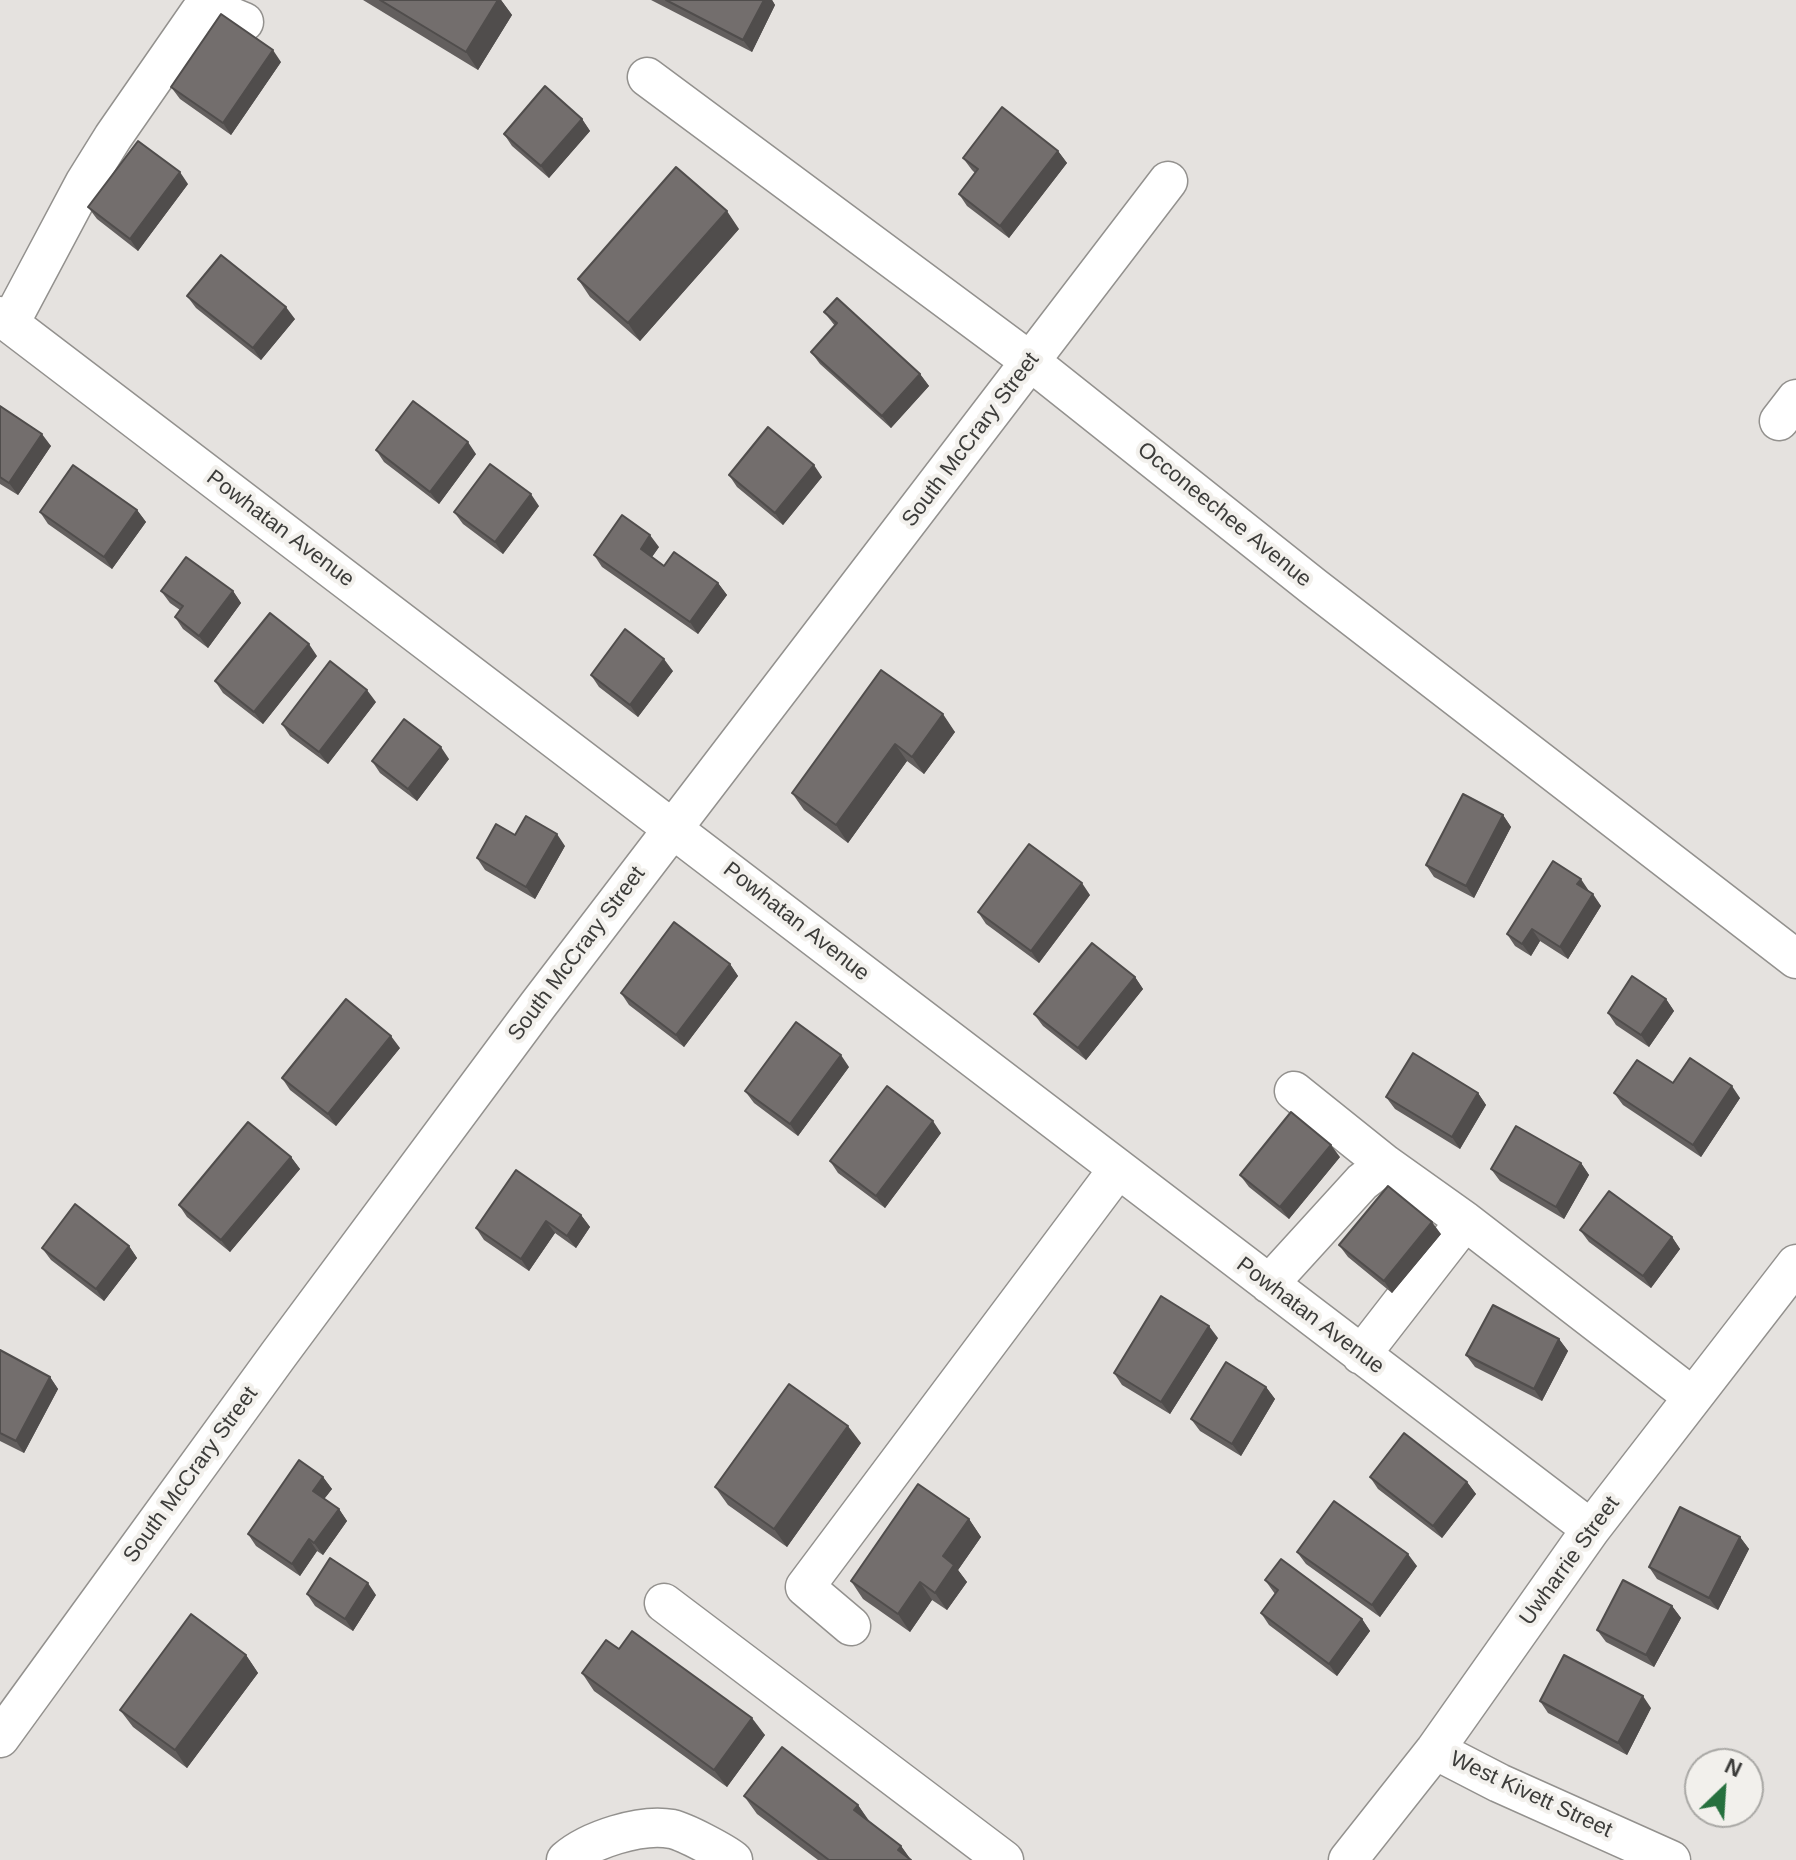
<!DOCTYPE html>
<html>
<head>
<meta charset="utf-8">
<style>
	body { margin:0 }
	#map { position:relative; width:1796px; height:1860px; overflow:hidden; background:#e5e2df; font-family:Helvetica,sans-serif }
	canvas { display:block }
	.north { position:absolute; left:1684px; top:1748px; width:80px; height:80px; box-sizing:border-box; background:#f2f0ec; border:2px solid #a9a8a5; border-radius:50%; rotate:25deg; font-size:22px; font-weight:700; line-height:32px; text-align:center; color:#3c3c3a }
	.north::after { content:''; display:block; margin:auto; width:28px; height:36px; background:#26703e; clip-path:polygon(50% 0,100% 100%,50% 72%,0 100%) }
</style>
</head>
<body>
<div id="map">
<canvas width="1796" height="1860"></canvas>
<div class="north">N</div>
</div>
<script>
const ctx = document.querySelector('canvas').getContext('2d');
ctx.lineJoin = 'round';
function strokePath(path, color, width, dash) { ctx.strokeStyle = color; ctx.lineWidth = width; ctx.lineCap = dash ? 'butt' : 'round'; ctx.setLineDash(dash || []); ctx.stroke(path); }
function fill(path, color) { ctx.fillStyle = color; ctx.fill(path, 'evenodd'); }
function label(font, color, halo, rows, align = 'center') {
  ctx.font = font + ' Helvetica,sans-serif'; ctx.lineWidth = 8; ctx.setLineDash([]); ctx.textBaseline = 'middle'; ctx.strokeStyle = halo; ctx.fillStyle = color; for (const [text, x, y, turn = 0] of rows) {
    ctx.save(); ctx.translate(x, y); ctx.rotate((+turn || 0) * Math.PI / 180); ctx.textAlign = isNaN(turn) ? turn : align; if (halo) ctx.strokeText(text, 0, 0); ctx.fillText(text, 0, 0); ctx.restore();
  }
}
const minor = new Path2D(`
	M647 77 1031 362 1314 587 1796 959
	M0 316 1591 1529
	M10 323 85 182 113 137 199 13 220 12 244 22
	M1779 421 1796 399
	M1294 1091 1385 1164 1465 1221 1693 1397
	M1269 1284 1362 1182 1385 1164
	M1361 1355 1465 1221
	M664 1603 1004 1860
	M851 1626 805 1587 1118 1169
	M0 1738 279 1354 538 1005 1168 181
	M1435 1750 1499 1783 1671 1860
	M566 1860C589 1840 641 1823 672 1829 685 1832 723 1852 733 1860
	M1348 1860 1435 1750 1591 1529 1796 1264`);
strokePath(minor, '#93918e', 41);
strokePath(minor, '#fff', 38);
fill(new Path2D(`
	M363 0H501L512 15 478 70Z
	M651 0H772L775 5 752 52Z
	M281 62 231 135 180 99 171 87Z
	M582 119 590 131 549 178 512 146 504 134Z
	M1058 151 1067 163 1009 238 967 206 959 194 975 173 972 170 963 158Z
	M188 184 138 251 97 219 88 207Z
	M739 229 640 341 590 297 578 279Z
	M187 296 295 319 261 360 196 308Z
	M824 312 920 374 929 386 891 428 820 364 811 352 835 326Z
	M0 406 51 446 18 495 0 484Z
	M376 450 476 454 439 504 384 462Z
	M729 475 822 477 783 525 737 487Z
	M539 506 503 554 463 524 454 512Z
	M137 510 146 522 112 569 48 524 40 512Z
	M659 547 652 557 664 566 718 583 727 595 698 634 602 567 594 555Z
	M161 591H233L241 603 208 648 183 629 175 617 180 610 170 603Z
	M317 656 263 724 223 693 215 681Z
	M881 670 955 732 924 774 907 761 848 843 804 810 792 793Z
	M673 671 638 717 599 687 591 675Z
	M376 702 328 764 290 736 282 724Z
	M449 759 417 801 380 773 372 761Z
	M1503 815 1511 827 1474 898 1434 877 1426 865Z
	M565 846 535 899 485 870 477 858Z
	M1589 891 1601 906 1568 959 1540 941 1531 956 1515 946 1507 934Z
	M1090 895 1039 963 986 924 978 912Z
	M730 964 738 976 684 1047 629 1005 621 993Z
	M1135 977 1143 989 1086 1060 1043 1026 1034 1014Z
	M1666 999 1674 1011 1649 1047 1616 1025 1608 1013Z
	M400 1048 336 1126 290 1090 282 1078Z
	M849 1067 798 1136 754 1103 745 1091Z
	M1673 1083 1740 1098 1701 1157 1623 1105 1614 1093Z
	M1478 1093 1486 1105 1460 1149 1395 1109 1386 1097Z
	M941 1133 885 1208 838 1173 830 1161Z
	M291 1157 300 1169 230 1252 187 1217 179 1205Z
	M1340 1157 1289 1219 1249 1187 1240 1175Z
	M1581 1163 1589 1175 1564 1219 1500 1181 1491 1169Z
	M581 1215 590 1227 576 1248 555 1233 529 1271 484 1240 476 1228Z
	M1580 1230 1672 1237 1680 1249 1651 1288 1589 1242Z
	M1441 1234 1392 1293 1348 1257 1339 1245Z
	M129 1246 137 1258 104 1301 51 1260 42 1248Z
	M1218 1338 1170 1414 1122 1385 1114 1373Z
	M1559 1339 1568 1351 1542 1401 1475 1367 1466 1355Z
	M0 1350 50 1377 58 1389 24 1453 0 1441Z
	M1266 1387 1275 1399 1241 1456 1200 1431 1191 1419Z
	M861 1443 787 1547 728 1505 715 1487Z
	M323 1477 332 1489 324 1499 339 1509 347 1521 323 1555 317 1551 300 1576 256 1546 248 1534Z
	M1370 1477 1467 1482 1476 1494 1442 1538 1378 1489Z
	M969 1519 981 1537 958 1570 967 1582 947 1610 932 1600 910 1632 863 1599 851 1581Z
	M1740 1537 1749 1549 1718 1610 1657 1579 1649 1567Z
	M1297 1552 1417 1566 1380 1617 1306 1564Z
	M1265 1580 1362 1619 1370 1631 1337 1676 1269 1625 1261 1613 1275 1594Z
	M307 1594 376 1595 353 1631 315 1606Z
	M1672 1606 1681 1618 1654 1667 1606 1642 1597 1630Z
	M619 1649 765 1735 727 1787 594 1691 582 1673Z
	M246 1655 258 1673 187 1768 133 1727 120 1710Z
	M1540 1701 1651 1708 1627 1755 1548 1713Z
	M744 1796 858 1805 870 1822 901 1846 911 1860H818L757 1814Z`), '#635f5e');
fill(new Path2D(`
	M498 0H501L512 15 478 70 466 52Z
	M764 0H772L775 5 752 52 743 40Z
	M273 50 281 62 231 135 223 123Z
	M582 119 590 131 549 178 541 166Z
	M1058 151 1067 163 1009 238 1000 226Z
	M180 172 188 184 138 251 130 239Z
	M727 211 739 229 640 341 628 323Z
	M286 307 295 319 261 360 253 348Z
	M920 374 929 386 891 428 882 416Z
	M42 434 51 446 18 495 9 483Z
	M468 442 476 454 439 504 430 492Z
	M814 465 822 477 783 525 775 513Z
	M531 494 539 506 503 554 495 542Z
	M137 510 146 522 112 569 104 557Z
	M650 535 659 547 649 561 641 549Z
	M718 583 727 595 698 634 690 622Z
	M233 591 241 603 208 648 199 636Z
	M309 644 317 656 263 724 254 712Z
	M664 659 673 671 638 717 630 705Z
	M367 690 376 702 328 764 319 752Z
	M943 714 955 732 924 774 912 757Z
	M895 744 907 761 848 843 836 825Z
	M441 747 449 759 417 801 408 789Z
	M1503 815 1511 827 1474 898 1466 886Z
	M557 834 565 846 535 899 526 887Z
	M1581 879 1589 891 1585 896 1577 884Z
	M1082 883 1090 895 1039 963 1031 951Z
	M1593 894 1601 906 1568 959 1560 947Z
	M1532 929 1540 941 1531 956 1522 944Z
	M730 964 738 976 684 1047 676 1035Z
	M1135 977 1143 989 1086 1060 1078 1048Z
	M1666 999 1674 1011 1649 1047 1641 1035Z
	M391 1036 400 1048 336 1126 328 1114Z
	M841 1055 849 1067 798 1136 790 1124Z
	M1732 1086 1740 1098 1701 1157 1693 1145Z
	M1478 1093 1486 1105 1460 1149 1452 1137Z
	M933 1121 941 1133 885 1208 876 1196Z
	M1331 1145 1340 1157 1289 1219 1280 1207Z
	M291 1157 300 1169 230 1252 221 1240Z
	M1581 1163 1589 1175 1564 1219 1556 1207Z
	M581 1215 590 1227 576 1248 567 1236Z
	M546 1221 555 1233 529 1271 521 1259Z
	M1432 1222 1441 1234 1392 1293 1384 1281Z
	M1672 1237 1680 1249 1651 1288 1643 1276Z
	M129 1246 137 1258 104 1301 96 1289Z
	M1209 1326 1218 1338 1170 1414 1161 1402Z
	M1559 1339 1568 1351 1542 1401 1534 1389Z
	M50 1377 58 1389 24 1453 16 1441Z
	M1266 1387 1275 1399 1241 1456 1232 1444Z
	M848 1426 861 1443 787 1547 774 1529Z
	M323 1477 332 1489 321 1503 313 1491Z
	M1467 1482 1476 1494 1442 1538 1433 1526Z
	M339 1509 347 1521 323 1555 314 1543Z
	M969 1519 981 1537 958 1570 967 1582 947 1610 935 1593 943 1556Z
	M1740 1537 1749 1549 1718 1610 1709 1598Z
	M309 1539 317 1551 300 1576 292 1564Z
	M1408 1554 1417 1566 1380 1617 1372 1605Z
	M920 1582 932 1600 910 1632 898 1614Z
	M368 1583 376 1595 353 1631 345 1619Z
	M1672 1606 1681 1618 1654 1667 1646 1655Z
	M1362 1619 1370 1631 1337 1676 1329 1664Z
	M246 1655 258 1673 187 1768 175 1750Z
	M1643 1696 1651 1708 1627 1755 1618 1743Z
	M752 1718 765 1735 727 1787 714 1770Z
	M858 1805 870 1823 854 1810Z
	M901 1846 911 1860 898 1850Z`), '#504d4c');
const building = new Path2D(`
	M380 0H498L466 52Z
	M666 0H764L743 40Z
	M221 14 273 50 223 123 171 87Z
	M545 86 582 119 541 166 504 134Z
	M1002 107 1058 151 1000 226 959 194 978 169 963 158Z
	M138 141 180 172 130 239 88 207Z
	M676 167 727 211 628 323 578 279Z
	M221 255 286 307 253 348 187 296Z
	M837 298 920 374 882 416 811 352 837 323 824 312Z
	M413 401 468 442 430 492 376 450Z
	M0 406 42 434 9 483 0 477Z
	M768 427 814 465 775 513 729 475Z
	M490 464 531 494 495 542 454 512Z
	M73 465 137 510 104 557 40 512Z
	M622 515 650 535 641 549 664 566 674 552 718 583 690 622 594 555Z
	M186 557 233 591 199 636 175 617 183 606 161 591Z
	M270 613 309 644 254 712 215 681Z
	M625 629 664 659 630 705 591 675Z
	M330 661 367 690 319 752 282 724Z
	M881 670 943 714 912 757 895 744 836 825 792 793Z
	M404 719 441 747 408 789 372 761Z
	M1463 794 1503 815 1466 886 1426 865Z
	M526 816 557 834 526 887 477 858 496 824 515 835Z
	M1029 844 1082 883 1031 951 978 912Z
	M1553 861 1581 879 1577 884 1593 894 1560 947 1532 929 1522 944 1507 934Z
	M674 922 730 964 676 1035 621 993Z
	M1092 943 1135 977 1078 1048 1034 1014Z
	M1632 976 1666 999 1641 1035 1608 1013Z
	M346 999 391 1036 328 1114 282 1078Z
	M796 1022 841 1055 790 1124 745 1091Z
	M1413 1053 1478 1093 1452 1137 1386 1097Z
	M1690 1058 1732 1086 1693 1145 1614 1093 1637 1060 1673 1083Z
	M887 1086 933 1121 876 1196 830 1161Z
	M1291 1112 1331 1145 1280 1207 1240 1175Z
	M248 1122 291 1157 221 1240 179 1205Z
	M1516 1126 1581 1163 1556 1207 1491 1169Z
	M516 1170 581 1215 567 1236 546 1221 521 1259 476 1228Z
	M1388 1186 1432 1222 1384 1281 1339 1245Z
	M1609 1191 1672 1237 1643 1276 1580 1230Z
	M75 1204 129 1246 96 1289 42 1248Z
	M1161 1296 1209 1326 1161 1402 1114 1373Z
	M1493 1305 1559 1339 1534 1389 1466 1355Z
	M0 1350 50 1377 16 1441 0 1433Z
	M1226 1362 1266 1387 1232 1444 1191 1419Z
	M789 1384 848 1426 774 1529 715 1487Z
	M1404 1433 1467 1482 1433 1526 1370 1477Z
	M299 1460 323 1477 313 1491 339 1509 314 1543 309 1539 292 1564 248 1534Z
	M918 1484 969 1519 943 1556 954 1565 935 1593 920 1582 898 1614 851 1581Z
	M1334 1501 1408 1554 1372 1605 1297 1552Z
	M1680 1507 1740 1537 1709 1598 1649 1567Z
	M330 1558 368 1583 345 1619 307 1594Z
	M1281 1559 1362 1619 1329 1664 1261 1613 1278 1590 1265 1580Z
	M1623 1580 1672 1606 1646 1655 1597 1630Z
	M191 1614 246 1655 175 1750 120 1710Z
	M632 1631 752 1718 714 1770 582 1673 606 1640 619 1649Z
	M1564 1655 1643 1696 1618 1743 1540 1701Z
	M782 1747 858 1805 854 1810 901 1846 898 1850 911 1860H829L744 1796Z`);
fill(building, '#736e6d');
strokePath(building, '#504d4c', 2);
label('22px', '#3c3c3a', '#f2f0ec', [
	["South McCrary Street",971,440,-53],
	["Occoneechee Avenue",1224,515,39],
	["Powhatan Avenue",280,529,37],
	["Powhatan Avenue",796,922,38],
	["South McCrary Street",577,954,-53],
	["Powhatan Avenue",1310,1316,37],
	["South McCrary Street",191,1475,-54],
	["Uwharrie Street",1570,1561,-54],
	["West Kivett Street",1531,1795,25]
]);
</script>
</body>
</html>
